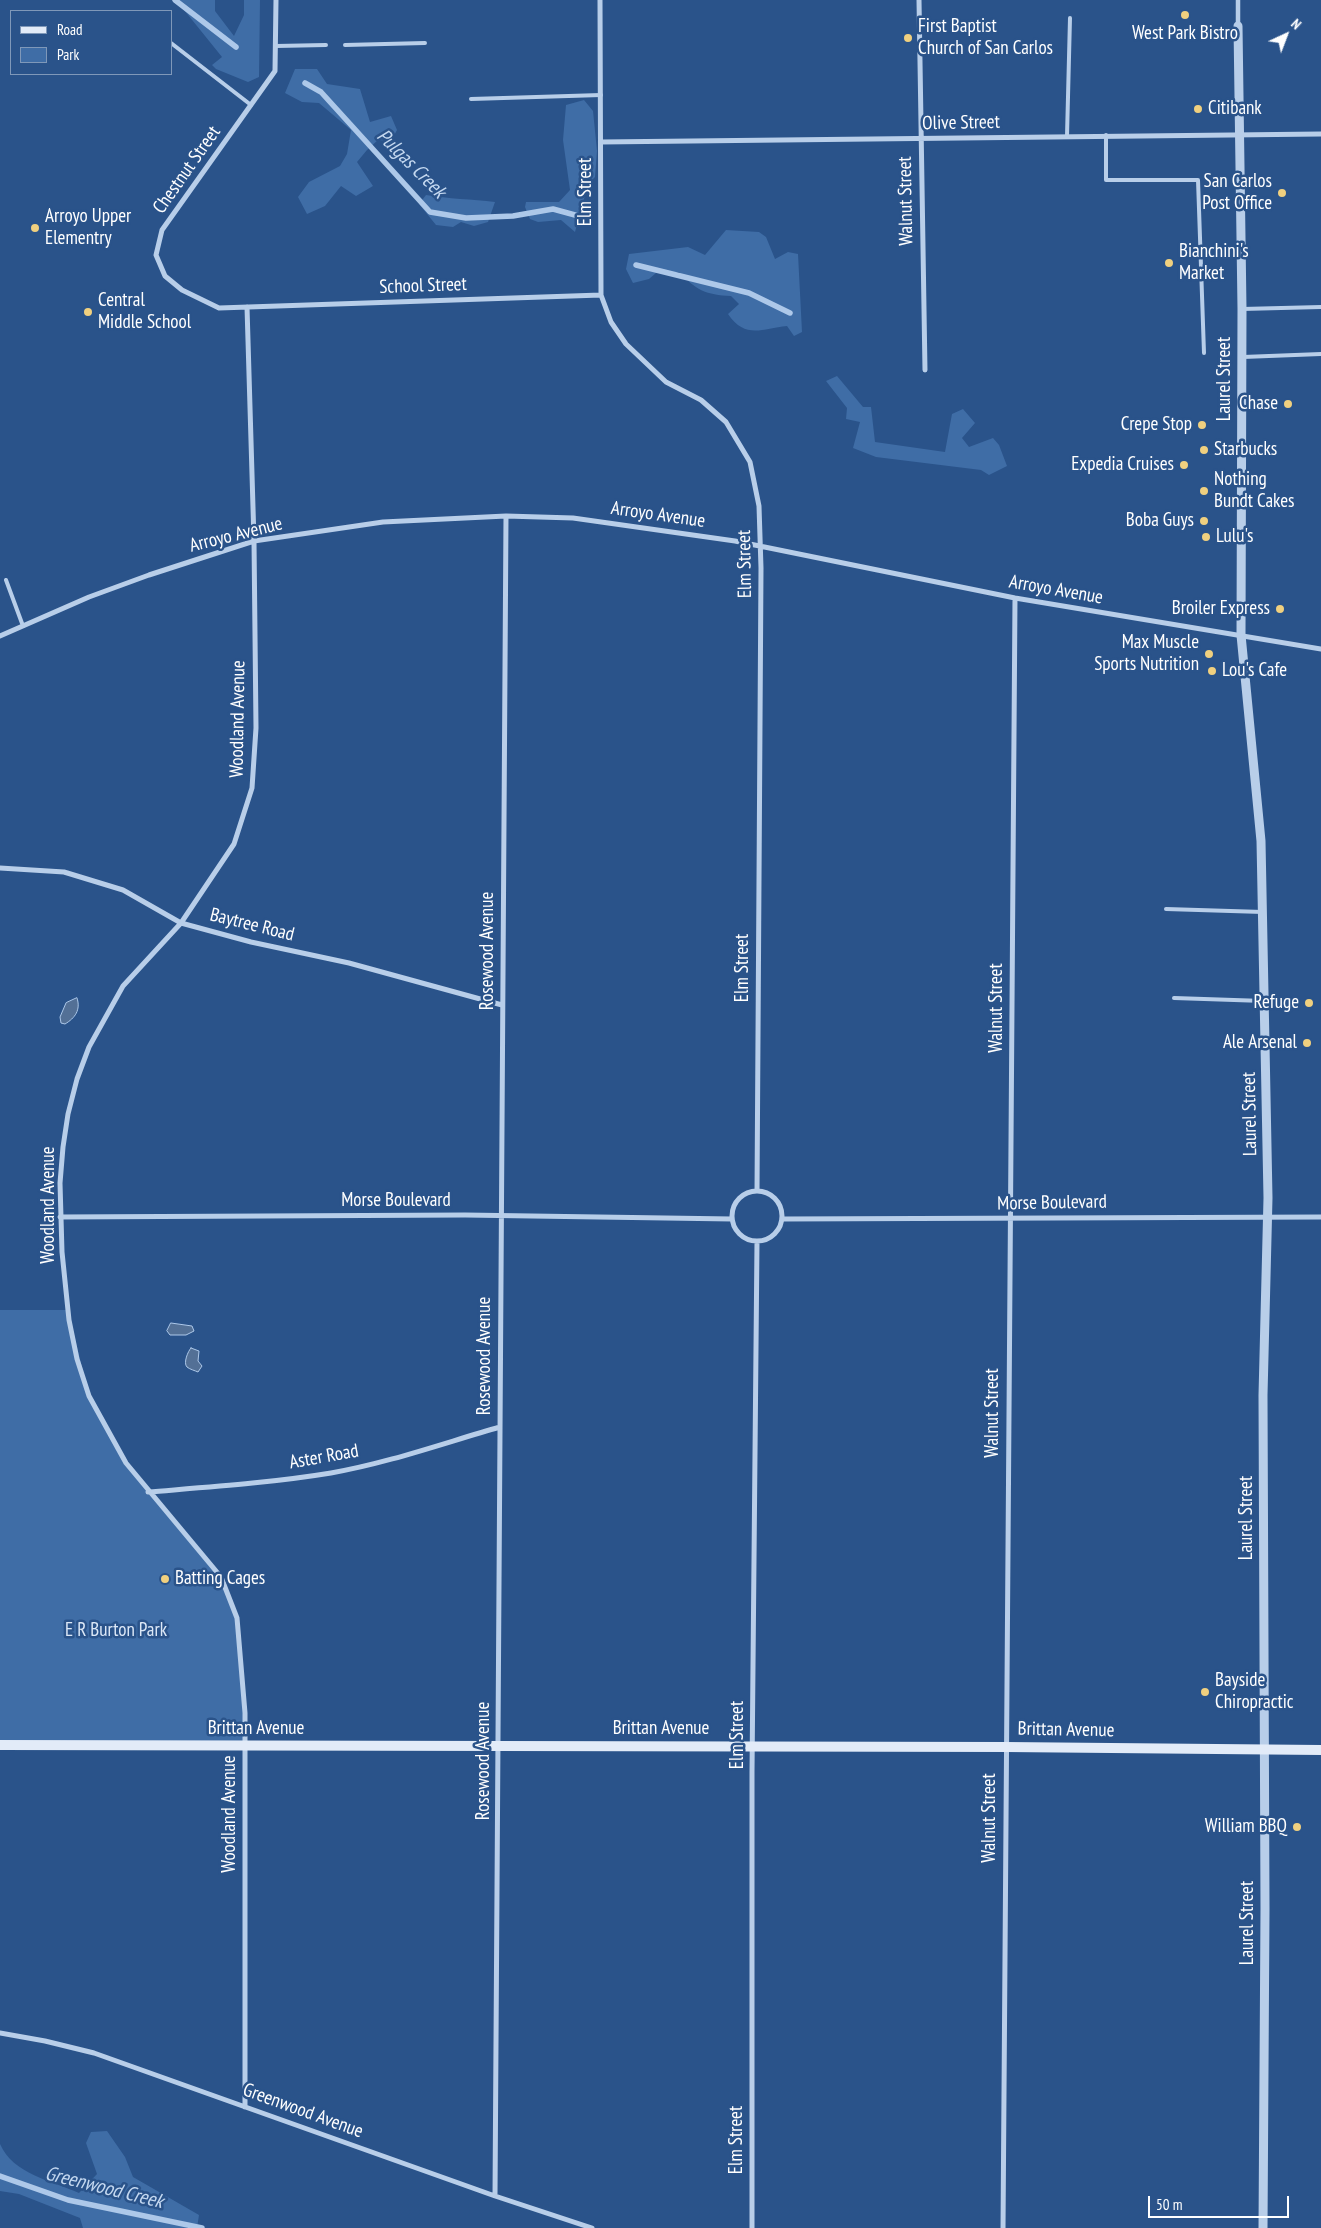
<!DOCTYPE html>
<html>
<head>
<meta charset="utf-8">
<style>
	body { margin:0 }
	#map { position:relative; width:1321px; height:2228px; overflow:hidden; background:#2a538a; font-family:"PT Sans Narrow",sans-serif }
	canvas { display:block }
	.legend { position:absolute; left:10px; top:10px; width:162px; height:65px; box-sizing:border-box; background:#2a538a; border:1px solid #7f98b9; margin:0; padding:6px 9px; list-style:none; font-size:15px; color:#fff }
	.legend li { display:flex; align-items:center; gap:10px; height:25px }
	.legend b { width:25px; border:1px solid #7f98b9 }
	.north { position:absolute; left:1261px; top:10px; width:50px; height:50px; -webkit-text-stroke:4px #2a538a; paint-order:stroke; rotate:43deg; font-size:14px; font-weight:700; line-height:20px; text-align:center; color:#fff }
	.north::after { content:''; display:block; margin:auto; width:18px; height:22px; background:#fff; clip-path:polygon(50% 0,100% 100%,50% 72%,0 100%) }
	.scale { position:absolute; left:1148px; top:2196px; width:141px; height:22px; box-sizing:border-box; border:2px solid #fff; border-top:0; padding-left:6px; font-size:15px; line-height:18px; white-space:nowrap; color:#fff; -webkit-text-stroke:4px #2a538a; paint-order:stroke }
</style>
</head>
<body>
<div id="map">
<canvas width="1321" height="2228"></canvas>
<ul class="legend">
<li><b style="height:6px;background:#e2ebf8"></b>Road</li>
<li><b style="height:14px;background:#3f6da6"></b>Park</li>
</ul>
<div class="north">N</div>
<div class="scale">50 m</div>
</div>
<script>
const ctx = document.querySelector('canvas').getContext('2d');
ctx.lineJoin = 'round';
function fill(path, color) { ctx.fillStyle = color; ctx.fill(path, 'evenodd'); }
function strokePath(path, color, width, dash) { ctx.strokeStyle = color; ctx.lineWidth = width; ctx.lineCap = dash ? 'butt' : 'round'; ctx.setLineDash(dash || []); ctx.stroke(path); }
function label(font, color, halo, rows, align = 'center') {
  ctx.font = font + ' "PT Sans Narrow",sans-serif'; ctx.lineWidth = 5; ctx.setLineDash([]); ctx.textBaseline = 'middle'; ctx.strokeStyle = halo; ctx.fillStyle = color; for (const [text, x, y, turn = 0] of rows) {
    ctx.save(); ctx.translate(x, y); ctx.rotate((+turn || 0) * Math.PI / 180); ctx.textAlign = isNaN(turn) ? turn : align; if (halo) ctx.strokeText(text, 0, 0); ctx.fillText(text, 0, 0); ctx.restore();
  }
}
fill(new Path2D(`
	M176 0H215V11L234 36 244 15V0H260L259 77 248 82 216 69 212 65 222 57Z
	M295 69H317L327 84 360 89 370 122 391 116 397 130 391 141 378 140 367 150 357 162 373 186 356 196 341 186 325 206 307 214 298 197 309 182 340 166 347 154 351 130 319 103 302 102 285 93Z
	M584 100 593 111 597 151 595 177 588 184 575 232 561 220 538 222 530 219 525 207 526 202H559L570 190 563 140 566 105Z
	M426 195C448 199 472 199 495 202L488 222 474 226 461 222 453 227 436 225 419 204Z
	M726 230 759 232 766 237 775 259 788 252 798 254 802 332 794 336 787 326C761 329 745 339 728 314L739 304 731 296C706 295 696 290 679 272L656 273 649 279 633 283 626 269 629 254 688 247 705 255Z
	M837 376 863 407H871L875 442 945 452 952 414 963 409 975 423 962 438 969 447 993 438 999 445 1007 466 989 475 981 470 876 457 853 448 860 422 846 419 847 408 826 381Z
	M0 1310H68L89 1396 126 1463 221 1577 237 1618 245 1747 0 1745Z
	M107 2131 125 2157 133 2177 199 2215 197 2228H83L80 2218 19 2194 0 2191V2144C13 2174 52 2181 79 2193L97 2174 86 2143 91 2132Z`), '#3f6da6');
const water = new Path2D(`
	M77 998C81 1010 75 1018 65 1024L61 1023 60 1017 66 1003Z
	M171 1323 192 1326 194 1331 186 1335H170L167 1331Z
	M191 1348 199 1351 198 1361 202 1366 198 1372C196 1371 189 1369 187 1367 183 1363 188 1351 191 1348Z`);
fill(water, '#537096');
strokePath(water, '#adc8e9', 1);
strokePath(new Path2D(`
	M175 0 236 47
	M305 83 321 92 430 212 466 218 513 216 553 209 575 215
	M636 265 749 293 790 313
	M0 2176 68 2200 202 2228`), '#adc8e9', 5.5);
strokePath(new Path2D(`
	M171 43 251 105
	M345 45 425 43
	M276 46 326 45
	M471 99 601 95
	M1106 135V180H1198L1204 353
	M1067 136 1070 18
	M1242 309 1321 307
	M1243 357 1321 354
	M6 580 23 626
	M1166 909 1263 912
	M1174 998 1264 1001`), '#b8cee9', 4);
strokePath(new Path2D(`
	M1238 0V26`), '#b8cee9', 4.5);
strokePath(new Path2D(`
	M276 0 275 71 162 230 156 255 165 276 182 290 219 308 601 295
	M600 0 601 295 611 322 626 344 666 382 701 400 726 422 750 462 759 506 761 568 757 1191
	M919 0 925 370
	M601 142 1321 134
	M0 636 89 597 149 575 254 541 383 522 506 516 573 518 735 541 1015 598 1321 649
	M0 868 64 872 123 890 181 923 251 942 349 963 502 1005
	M732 1216a25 25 0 1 1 50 0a25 25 0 1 1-50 0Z
	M60 1217 465 1215 732 1219
	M783 1219 1321 1217
	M148 1492C209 1487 270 1483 331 1473 388 1463 444 1443 500 1427
	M0 2033 45 2041 94 2053 495 2196 592 2228
	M245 2107V1713L237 1618 221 1577 126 1463 89 1396 77 1359 69 1320 62 1252 60 1183 63 1147 68 1114 77 1079 89 1047 123 986 181 923 234 844 252 788 256 728 254 541 247 307
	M495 2196 506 516
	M752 2228V1772L757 1242
	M1003 2228 1015 598`), '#b8cee9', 5);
strokePath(new Path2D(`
	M1238 26 1242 309 1241 635 1261 841 1268 1198 1263 1395 1265 1909 1263 2228`), '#b8cee9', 9);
strokePath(new Path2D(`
	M0 1745 1006 1747 1321 1750`), '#e2ebf8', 10);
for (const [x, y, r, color] of [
	[1185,15,5,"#f0d07f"],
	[908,38,5,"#f0d07f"],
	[1198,109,5,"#f0d07f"],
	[1282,193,5,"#f0d07f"],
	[35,228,5,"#f0d07f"],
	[1169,263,5,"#f0d07f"],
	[88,312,5,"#f0d07f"],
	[1288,404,5,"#f0d07f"],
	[1202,425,5,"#f0d07f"],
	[1204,450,5,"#f0d07f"],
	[1184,465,5,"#f0d07f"],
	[1204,491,5,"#f0d07f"],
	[1204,521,5,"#f0d07f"],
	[1206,537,5,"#f0d07f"],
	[1280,609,5,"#f0d07f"],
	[1209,654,5,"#f0d07f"],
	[1212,671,5,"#f0d07f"],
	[1309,1003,5,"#f0d07f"],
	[1307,1043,5,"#f0d07f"],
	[165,1579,5,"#f0d07f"],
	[1205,1692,5,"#f0d07f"],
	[1297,1827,5,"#f0d07f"]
]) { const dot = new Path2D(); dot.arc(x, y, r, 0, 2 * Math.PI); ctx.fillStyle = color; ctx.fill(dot); strokePath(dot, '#2a538a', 2); }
label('19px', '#fff', '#2a538a', [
	["First Baptist",918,27],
	["Church of San Carlos",918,49],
	["West Park Bistro",1185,34,"center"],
	["Citibank",1208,109],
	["San Carlos",1272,182,"right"],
	["Post Office",1272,204,"right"],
	["Arroyo Upper",45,217],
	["Elementry",45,239],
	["Bianchini's",1179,252],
	["Market",1179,274],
	["Central",98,301],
	["Middle School",98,323],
	["Chase",1278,404,"right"],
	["Crepe Stop",1192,425,"right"],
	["Starbucks",1214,450],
	["Expedia Cruises",1174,465,"right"],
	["Nothing",1214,480],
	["Bundt Cakes",1214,502],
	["Boba Guys",1194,521,"right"],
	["Lulu's",1216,537],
	["Broiler Express",1270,609,"right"],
	["Max Muscle",1199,643,"right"],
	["Sports Nutrition",1199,665,"right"],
	["Lou's Cafe",1222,671],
	["Refuge",1299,1003,"right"],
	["Ale Arsenal",1297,1043,"right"],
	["Batting Cages",175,1579],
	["Bayside",1215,1681],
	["Chiropractic",1215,1703],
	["William BBQ",1287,1827,"right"]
], 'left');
label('19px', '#fff', '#2a538a', [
	["Olive Street",961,123,-1],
	["Chestnut Street",187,170,-55],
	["Elm Street",586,192,-90],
	["Walnut Street",906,201,-91],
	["School Street",423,286,-2],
	["Laurel Street",1225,379,-90],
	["Arroyo Avenue",658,515,8],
	["Arroyo Avenue",236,535,-14],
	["Elm Street",745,564,-91],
	["Arroyo Avenue",1056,590,10],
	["Woodland Avenue",238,719,-89],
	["Baytree Road",252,925,14],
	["Rosewood Avenue",488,951,-90],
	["Elm Street",743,968,-90],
	["Walnut Street",997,1008,-90],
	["Laurel Street",1250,1114,-91],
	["Morse Boulevard",396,1201],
	["Morse Boulevard",1052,1203,-1],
	["Woodland Avenue",49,1205,-90],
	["Rosewood Avenue",485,1356,-90],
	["Walnut Street",993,1413,-90],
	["Aster Road",324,1457,-10],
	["Laurel Street",1247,1518,-90],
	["Brittan Avenue",256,1729],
	["Brittan Avenue",661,1729],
	["Brittan Avenue",1066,1730,1],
	["Elm Street",738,1735,-90],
	["Rosewood Avenue",484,1761,-90],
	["Woodland Avenue",230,1814,-90],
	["Walnut Street",990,1818,-90],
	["Laurel Street",1248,1923,-90],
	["Greenwood Avenue",303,2111,20],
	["Elm Street",737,2140,-90]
]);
label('19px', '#dce8f7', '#2a538a', [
	["E R Burton Park",116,1631]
]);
label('italic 20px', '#c4d8f0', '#2a538a', [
	["Pulgas Creek",411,164,45],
	["Greenwood Creek",104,2188,14]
]);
</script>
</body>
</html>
